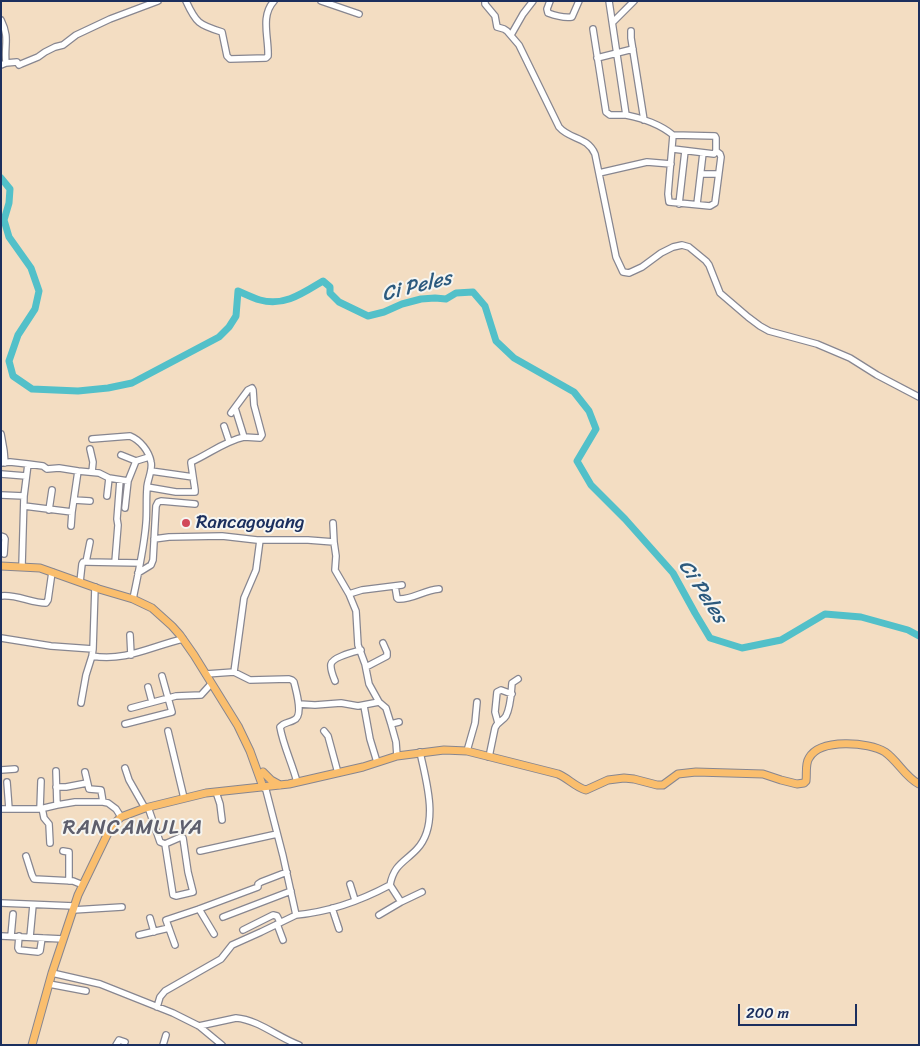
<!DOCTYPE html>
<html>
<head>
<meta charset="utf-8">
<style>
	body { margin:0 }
	#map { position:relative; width:920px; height:1046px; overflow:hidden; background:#f3ddc2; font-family:Sriracha,sans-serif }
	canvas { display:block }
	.frame { position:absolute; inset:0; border:2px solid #1b2f5e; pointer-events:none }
	.scale { position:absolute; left:738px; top:1004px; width:119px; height:22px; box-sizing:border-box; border:2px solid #1b2f5e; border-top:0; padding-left:6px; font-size:15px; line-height:18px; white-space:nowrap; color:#1b2f5e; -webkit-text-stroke:4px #f6f6f2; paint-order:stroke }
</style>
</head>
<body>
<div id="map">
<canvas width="920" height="1046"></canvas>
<div class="frame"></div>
<div class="scale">200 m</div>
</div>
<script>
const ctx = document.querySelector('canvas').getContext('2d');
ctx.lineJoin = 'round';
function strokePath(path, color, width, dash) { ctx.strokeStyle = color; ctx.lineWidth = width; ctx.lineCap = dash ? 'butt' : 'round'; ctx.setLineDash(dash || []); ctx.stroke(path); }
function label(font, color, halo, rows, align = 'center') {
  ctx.font = font + ' Sriracha,sans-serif'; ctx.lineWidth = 4; ctx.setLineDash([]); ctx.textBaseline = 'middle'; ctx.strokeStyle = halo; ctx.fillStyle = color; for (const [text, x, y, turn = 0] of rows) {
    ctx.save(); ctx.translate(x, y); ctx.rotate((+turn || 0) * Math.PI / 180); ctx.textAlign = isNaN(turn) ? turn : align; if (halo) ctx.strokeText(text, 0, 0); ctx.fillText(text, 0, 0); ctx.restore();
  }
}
strokePath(new Path2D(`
	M1 178 10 189 9 203 4 220 9 237 31 268 39 291 35 309 18 335 9 361 13 376 32 389 78 391 108 388 132 383 219 337 229 327 236 316 238 291C245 294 253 298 260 300 284 307 303 293 323 281L330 287V293L339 302 368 316 384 312 402 304 421 299 435 298 446 299 456 293 473 292 485 306 496 341 514 358 574 392 589 411 596 429 577 461 591 485 625 519 673 573 695 613 710 638 742 648 781 640 825 614 861 617 908 630 919 636`), '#52c0c9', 7);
const minor = new Path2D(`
	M186 1C196 23 199 25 222 32L227 56 230 59 266 58 268 56C269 38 260 16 274 1
	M321 1 359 14
	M485 1V4L495 16 497 27 504 29 507 31 519 45 559 127C570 140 587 136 595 154L616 257 623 272 629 273 642 267 661 253 673 247 682 245 689 247 706 261 709 265 720 293 748 317 760 326 769 331 817 344 850 358 877 375 919 397
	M550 1 547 9 548 13C556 16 564 18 572 17L579 1
	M609 1 626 115C642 118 661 125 673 135L668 194 669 202 710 206 715 203 721 157 720 154 716 151
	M1 20C10 38 4 45 6 63L1 65
	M613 22 634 1
	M593 29 606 112 610 115H626
	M631 31V38L644 120
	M511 35 523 14 533 1
	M597 58 633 49
	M6 63 17 62 19 65 21 64 38 57 45 52 55 47 63 45 76 35 110 19 158 1
	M673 149 714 154 716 151V138L715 136 673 135
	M599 173 647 162 671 164
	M701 174H718
	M679 204 685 151
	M697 204 703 153
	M231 413 248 390 252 388 253 390 254 405 262 435 260 438 244 437
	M224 426 229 441
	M1 434 4 451 5 463
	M92 439 130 436C140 440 149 451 151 462 153 471 147 480 147 488 146 500 147 512 146 523 144 549 138 574 133 599
	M90 449 93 462 92 472
	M121 455 136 461
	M1 463 10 462 28 464 24 496 22 566
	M28 464 43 466 47 469 59 468 78 471
	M151 471 193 477
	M1 474 26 476
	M147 487 176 492H195V490L191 463V462C209 454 225 441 244 437L235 408
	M1 495 24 496
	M107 496 109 478
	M74 500 90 501
	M24 506 72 512 78 471 99 473 109 478 128 481 136 461 149 457
	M125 508 128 481
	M49 510 52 490
	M333 523 334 542
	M71 526 72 512
	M1 536 4 537 5 539 4 554
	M154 539 169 537 222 536 257 540H308L334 542 336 556 335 570 349 594 356 611 358 645 365 664 369 684 379 702 386 708 391 724 399 722
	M260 540 256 570 244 598 234 672 250 680 289 679 292 680 294 682C296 691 304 716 294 720 289 723 284 722 280 727 283 745 292 763 297 782
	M86 562 140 563
	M115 562 118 525 117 519 120 480
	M138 573 151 565 153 560 156 506 158 502 161 501 195 504
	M80 582 82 564 83 562H86L90 542
	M395 586 397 598 398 599C412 600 424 590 439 589
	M95 587 93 649 92 656C125 662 152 646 183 639
	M349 594 362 590 402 585
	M1 596C16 594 31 603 46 603L48 600 52 572
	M130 635 131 655
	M1 638 51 646 93 649
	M366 667 387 656V652L383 643
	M206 674 234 672
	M335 681C333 676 330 669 331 664 333 657 354 652 361 650
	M148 687 152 702
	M81 703 86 675 92 656
	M299 704 315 705 341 703 358 706 379 702
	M364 706 370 739 377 762
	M131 708 176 696 201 695 211 684
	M498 723 495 712 497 692 501 690 512 694
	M125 724 172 712 162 676
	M391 724 396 742 397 756
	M168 731 184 798
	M324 731 328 736 338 773
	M467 751 475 723 477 702
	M489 757 495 728C497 722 503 721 506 716 511 706 511 694 512 683L518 679
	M125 768 129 780 145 808
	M1 770 15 769
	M56 771 57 805
	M85 772 89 789 101 790 103 802
	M7 782 9 809
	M56 787H66L87 783
	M263 787 266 790 283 856 296 915C328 912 362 900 390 885 394 864 405 862 417 849 440 824 426 781 420 752
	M216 792 220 804 222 820
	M148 807 160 842 165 844 181 837 183 838 188 872 193 892 176 896 173 895 165 844
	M42 808 44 818 49 824 50 843
	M1 809H40L57 805 75 802H103L108 803 116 809 121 817
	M40 809 41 781
	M63 851 69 852V881
	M200 851 277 834
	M26 856 32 875 34 879 73 881 83 885
	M350 884 355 900
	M390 885 401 902
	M1 903 74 906
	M332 908 339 929
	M199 909 214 934
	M73 910 122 907
	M379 915 401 902 422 892
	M223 917 291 891
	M150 918 154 932
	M277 924 283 940
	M243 930 273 915 277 916 280 922
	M139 935 169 928
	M1 936 63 939
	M11 936 13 914
	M19 936 18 948 19 950 38 952 40 951 42 938
	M30 937 33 905
	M175 945 166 920 199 909 258 887V884L261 882 287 872
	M52 973 100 984 173 1013 199 1026 222 1045
	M49 984 86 991
	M157 1007 160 997 165 991 221 959 232 945 261 932 296 915
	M199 1026 236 1018C259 1020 277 1037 299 1045
	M116 1045 119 1040 125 1042
	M163 1045 166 1035`);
const major = new Path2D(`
	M1 566 40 568 99 589 133 599 152 608 172 626 180 635 194 655 238 726 250 751 263 787
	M263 772 271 780 280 785
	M32 1045 52 973 78 895 108 833 114 824 121 817 145 808 206 793 289 784 363 767 397 756 444 750 467 751 558 774C568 778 575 787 586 790L608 780 624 778 634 779 657 785H663L678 774 696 772 763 774 781 780 797 784 804 783 806 781C807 774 805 764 809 758 820 738 869 742 885 752 898 761 905 777 919 784`);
strokePath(minor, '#878690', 8);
strokePath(major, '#878690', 9);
strokePath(minor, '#fff', 5.5);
strokePath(major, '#fabe6d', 7);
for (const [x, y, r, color] of [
	[186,523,5,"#d1495b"]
]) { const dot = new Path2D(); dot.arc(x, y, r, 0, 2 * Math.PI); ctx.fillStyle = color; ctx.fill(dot); strokePath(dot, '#f6f6f2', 2); }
label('19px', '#1b2f5e', '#f6f6f2', [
	["Rancagoyang",196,523]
], 'left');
label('italic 20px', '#2c5a7e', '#f6f6f2', [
	["Ci Peles",417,287,-14],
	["Ci Peles",702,592,57]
]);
ctx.letterSpacing = '1px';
label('21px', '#5e5f6d', '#f6f6f2', [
	["RANCAMULYA",133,829]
]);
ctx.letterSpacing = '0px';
</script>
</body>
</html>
